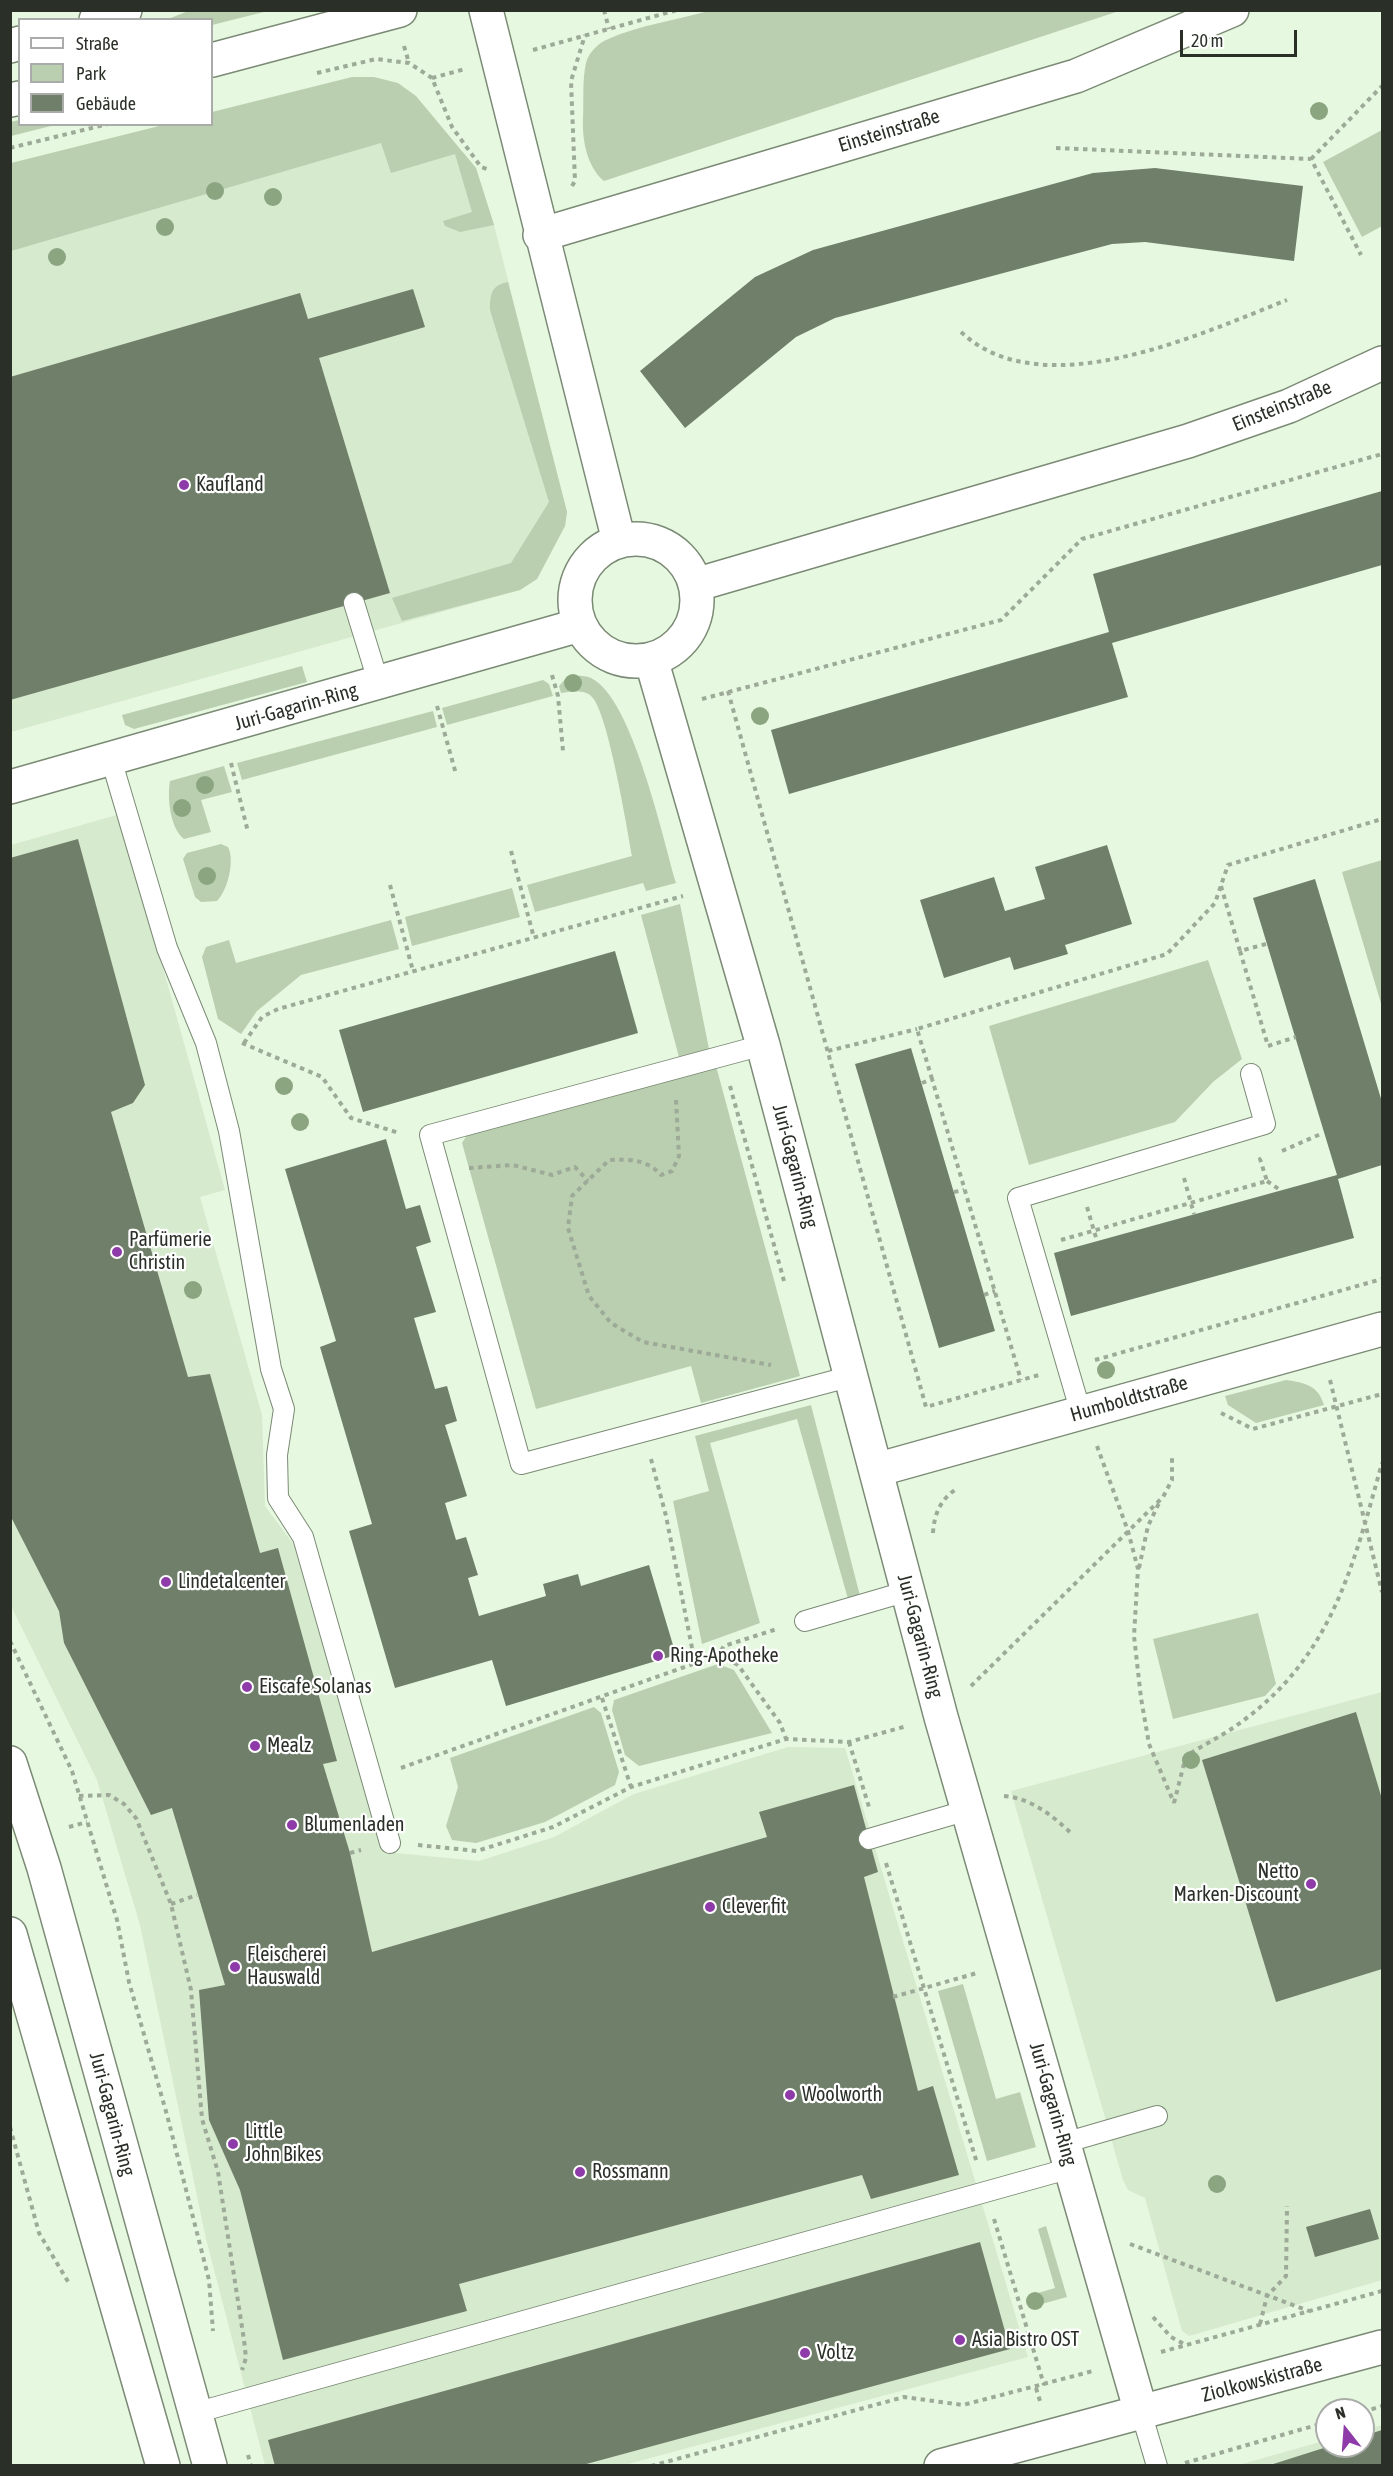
<!DOCTYPE html>
<html>
<head>
<meta charset="utf-8">
<style>
	body { margin:0 }
	#map { position:relative; width:1393px; height:2476px; overflow:hidden; background:#e7f8e0; font-family:"Asap Condensed",sans-serif }
	canvas { display:block }
	.frame { position:absolute; inset:0; border:12px solid #2a3027; pointer-events:none }
	.legend { position:absolute; left:18px; top:18px; width:195px; height:108px; box-sizing:border-box; background:#fff; border:2px solid #aaaca9; margin:0; padding:8px 10px; list-style:none; font-size:18px; color:#2a3027 }
	.legend li { display:flex; align-items:center; gap:12px; height:30px }
	.legend b { width:30px; border:2px solid #aaaca9 }
	.north { position:absolute; left:1315px; top:2398px; width:60px; height:60px; box-sizing:border-box; background:#fff; border:2px solid #aaaca9; border-radius:50%; rotate:343deg; font-size:16px; font-weight:700; line-height:24px; text-align:center; color:#2a3027 }
	.north::after { content:''; display:block; margin:auto; width:21px; height:27px; background:#8e3ba9; clip-path:polygon(50% 0,100% 100%,50% 72%,0 100%) }
	.scale { position:absolute; left:1180px; top:30px; width:117px; height:27px; box-sizing:border-box; border:3px solid #2a3027; border-top:0; padding-left:8px; font-size:18px; line-height:21px; white-space:nowrap; color:#2a3027; -webkit-text-stroke:4px #fff; paint-order:stroke }
</style>
</head>
<body>
<div id="map">
<canvas width="1393" height="2476"></canvas>
<div class="frame"></div>
<ul class="legend">
<li><b style="height:8px;background:#fff"></b>Straße</li>
<li><b style="height:16px;background:#b9cfaf"></b>Park</li>
<li><b style="height:16px;background:#707f6a"></b>Gebäude</li>
</ul>
<div class="north">N</div>
<div class="scale">20 m</div>
</div>
<script>
const ctx = document.querySelector('canvas').getContext('2d');
ctx.lineJoin = 'round';
function fill(path, color) { ctx.fillStyle = color; ctx.fill(path, 'evenodd'); }
function strokePath(path, color, width, dash) { ctx.strokeStyle = color; ctx.lineWidth = width; ctx.lineCap = dash ? 'butt' : 'round'; ctx.setLineDash(dash || []); ctx.stroke(path); }
function label(font, color, halo, rows, align = 'center') {
  ctx.font = font + ' "Asap Condensed",sans-serif'; ctx.lineWidth = 4.5; ctx.setLineDash([]); ctx.textBaseline = 'middle'; ctx.strokeStyle = halo; ctx.fillStyle = color; for (const [text, x, y, turn = 0] of rows) {
    ctx.save(); ctx.translate(x, y); ctx.rotate((+turn || 0) * Math.PI / 180); ctx.textAlign = isNaN(turn) ? turn : align; if (halo) ctx.strokeText(text, 0, 0); ctx.fillText(text, 0, 0); ctx.restore();
  }
}
fill(new Path2D(`
	M344 101 463 152 476 168 494 225 567 512 565 526 537 579 520 590 11 732V231Z
	M120 814 225 1190 200 1197 262 1415 265 1506 294 1545 385 1852 479 1861 554 1837 634 1794 788 1747 845 1748 1028 2357 624 2465H265L206 2239 140 1925 97 1780 11 1606V845Z
	M1382 1692V2280L1189 2336 1182 2331 1145 2198 1128 2190 1123 2180 1011 1791Z
	M1382 2425V2465L1235 2466 1327 2440V2446H1363V2430Z`), '#d6eace');
fill(new Path2D(`
	M191 10H268V11L212 25V20L168 19Z
	M712 10H1119V11L604 181C587 167 582 140 583 118 584 101 582 81 586 63 588 54 597 44 606 40 638 25 678 20 712 10Z
	M352 77H374L398 83 416 96 476 168 494 225 460 232 445 226 443 221 472 212 455 154 391 173 381 143 11 251V163L163 125 212 124V112Z
	M19 120 20 124 55 125 11 136V122Z
	M1382 130V226L1362 237 1323 162Z
	M508 282 567 512 565 526 537 579 520 590 402 621 392 598 511 563 549 502 490 310C490 295 491 285 508 282Z
	M302 666 307 682 134 729 125 725 122 715Z
	M568 676C575 676 584 675 591 678 632 697 663 839 676 883L646 891 643 883 535 912 527 885 632 856C627 828 608 713 592 697 585 689 571 692 561 693L559 686Z
	M543 680 549 684 553 696 447 725 442 708Z
	M433 711 437 727 242 780 237 763Z
	M224 766 232 792 201 800 211 832 184 839C170 828 167 798 170 781Z
	M221 844 228 847C235 860 228 890 217 901L201 902 195 897 183 859 187 853Z
	M1382 860V1007L1342 872Z
	M512 888 520 917 412 946 405 917Z
	M680 904 709 1049 679 1057 641 915Z
	M391 920 399 949 301 975 257 1011 241 1034 218 1019 202 957 206 947 229 940 236 963Z
	M1208 960 1242 1059 1213 1082 1175 1122 1029 1165 989 1026Z
	M716 1066 800 1376 701 1403 691 1366 536 1409 462 1143 469 1132Z
	M1286 1380C1305 1383 1318 1385 1324 1405L1256 1423 1228 1405 1225 1396Z
	M811 1405 860 1596 848 1599 797 1419 710 1443 760 1623 702 1644 673 1501 709 1491 695 1436Z
	M1258 1613 1276 1684 1265 1696 1173 1719 1153 1639Z
	M718 1664 734 1670 772 1733 639 1766 625 1755 612 1710 614 1700Z
	M594 1707 601 1713 619 1772 615 1785 545 1822 476 1843 452 1840 446 1826 458 1787 450 1758Z
	M963 1984 996 2099 1020 2092 1036 2147 987 2161 938 1991Z
	M1046 2226 1067 2297 1031 2307 1028 2296 1055 2288 1038 2229Z`), '#b9cfaf');
fill(new Path2D(`
	M1155 168 1303 186 1294 261 1145 242 1112 244 835 318 796 337 685 428 640 371 755 277 813 250 1093 173Z
	M413 289 425 327 319 358 390 593 10 700V377L300 293 308 319Z
	M1382 491V565L1112 643 1128 697 789 794 771 730 1109 632 1093 574Z
	M78 839 145 1085 133 1103 111 1112 188 1377 210 1374 260 1553 278 1548 337 1761 323 1764 350 1853 372 1952 767 1837 759 1812 854 1785 878 1872 864 1877 918 2091 933 2086 959 2175 871 2199 862 2175 459 2284 467 2311 283 2360 240 2190 209 2120 199 1990 225 1985 172 1808 151 1815 64 1643 59 1611 10 1515V858Z
	M1107 845 1132 924 1065 945 1068 954 1014 970 1010 957 944 978 920 900 994 877 1005 911 1045 899 1035 867Z
	M1315 879 1382 1102V1165L1338 1179 1354 1238 1071 1316 1054 1253 1337 1175 1253 898Z
	M615 951 638 1033 363 1112 339 1030Z
	M911 1048 995 1331 939 1348 855 1064Z
	M386 1139 406 1209 420 1205 431 1242 416 1247 436 1312 414 1318 435 1389 447 1386 457 1421 445 1425 467 1496 445 1503 456 1540 466 1537 478 1575 468 1578 479 1616 546 1596 543 1584 578 1574 581 1586 649 1565 676 1655 506 1706 492 1660 395 1688 349 1531 372 1524 320 1347 336 1341 285 1169Z
	M1356 1712 1382 1799V1969L1276 2002 1202 1760Z
	M1370 2209 1379 2239 1315 2257 1306 2227Z
	M980 2242 1010 2349 579 2466H275L268 2440Z
	M1382 2430V2466H1267L1330 2446H1363V2436Z`), '#707f6a');
const lane = new Path2D(`
	M354 603 379 684
	M111 759 167 948 206 1043 229 1131 271 1369 284 1409 277 1455 278 1498 303 1537 390 1843
	M763 1045 430 1135 521 1464 852 1376
	M1081 1413 1018 1198 1265 1124 1251 1074
	M805 1621 908 1591
	M869 1839 968 1810
	M1064 2143 1157 2116
	M1141 2412 1157 2466
	M195 2413 1071 2168`);
const street = new Path2D(`
	M486 10 619 541
	M540 235 1076 76 1232 10
	M575 600a61 61 0 1 1 122 0a61 61 0 1 1-122 0Z
	M695 585 1188 441 1289 406 1382 363
	M651 659 763 1045 941 1717 1141 2412
	M10 787 580 625
	M876 1470 1382 1329
	M10 1763 44 1868 210 2466
	M10 1934 163 2466
	M941 2466 1382 2347`);
const primary = new Path2D(`
	M96 20 125 10
	M10 46 20 43
	M212 60 400 10
	M10 100 20 98`);
strokePath(lane, '#7b8a75', 22);
strokePath(street, '#7b8a75', 36);
strokePath(primary, '#7b8a75', 36);
strokePath(new Path2D(`
	M604 10 609 29
	M404 46 409 63
	M533 50 677 10
	M317 73 376 59 409 63 432 78 452 127 481 167 487 169
	M432 78 465 69
	M10 148 108 124
	M1056 148 1311 159 1361 255
	M1311 159 1382 86
	M572 186 575 181 571 81 585 35
	M961 332C1042 408 1200 334 1287 300
	M552 675 558 696 563 751
	M728 691 926 1407 1039 1375
	M702 699 1001 620 1082 539 1382 454
	M437 706 456 774
	M231 763 248 832
	M511 851 534 938
	M390 885 413 971
	M1221 886 1240 951
	M1266 944 1240 951 1268 1046 1296 1037
	M242 1043 322 1077 351 1118 399 1133
	M244 1043 262 1017 278 1009 683 896
	M828 1051 917 1029
	M932 1079 917 1029 1167 954 1215 903 1228 865 1382 819
	M922 1083 932 1079 1021 1380
	M730 1086 784 1281
	M676 1100 679 1156 672 1171 661 1175C647 1159 629 1159 609 1160L572 1196 568 1228 589 1296 611 1323 643 1342 771 1365
	M1282 1151 1323 1133
	M469 1168 513 1165 552 1175 575 1167 588 1181
	M1184 1178 1194 1214
	M1267 1181 1280 1190
	M954 1192 964 1190
	M1087 1207 1097 1241
	M1061 1240 1267 1181 1260 1159 1264 1158
	M984 1295 995 1291
	M1095 1360 1382 1279
	M1330 1380 1382 1592
	M1221 1413 1253 1429 1382 1394
	M1097 1446 1128 1531 1138 1569 1134 1636 1141 1698 1149 1744 1174 1803
	M651 1459 666 1516 695 1663
	M933 1533C934 1514 941 1498 958 1488
	M1139 1568 1148 1526 1160 1501
	M10 1641 72 1771 117 1920 129 1982 167 2115 209 2280 213 2331
	M718 1655 738 1665 780 1723 786 1739
	M971 1686 1163 1497 1172 1480V1457
	M602 1698 631 1787
	M849 1742 869 1807
	M401 1768 718 1655 724 1646 777 1629
	M79 1796 109 1795 124 1804 136 1818 171 1904 191 1990 202 2119 218 2172 244 2340 246 2358 242 2370
	M1004 1796C1031 1798 1053 1816 1072 1834
	M1174 1803 1186 1756C1205 1744 1226 1734 1244 1720 1333 1654 1354 1563 1382 1463
	M69 1827 87 1822
	M418 1845 477 1851 553 1827 631 1787 786 1739 849 1742 907 1726
	M350 1853 361 1850
	M886 1863 977 2163
	M171 1904 197 1895
	M893 1997 977 1973
	M10 2127 39 2233 70 2285
	M994 2219 1044 2385
	M1130 2244 1309 2311
	M1153 2317 1171 2337 1186 2345
	M1260 2324 1267 2296 1286 2276 1287 2206
	M1161 2352 1382 2291
	M1036 2388 1040 2401
	M1363 2412 1382 2406
	M248 2455 251 2466
	M1185 2463 1327 2422
	M651 2466 904 2397 963 2405 1093 2371`), '#9daa98', 4, [4.5, 4.5]);
strokePath(lane, '#fff', 20);
strokePath(street, '#fff', 33);
strokePath(primary, '#fff', 33);
ctx.fillStyle = '#8ca581';
for (const [x, y] of [
	[1319,111],
	[215,191],
	[273,197],
	[165,227],
	[57,257],
	[573,683],
	[760,716],
	[205,785],
	[182,808],
	[207,876],
	[284,1086],
	[300,1122],
	[193,1290],
	[1106,1370],
	[1191,1760],
	[1217,2184],
	[1035,2301]
]) { ctx.beginPath(); ctx.arc(x, y, 9, 0, 2 * Math.PI); ctx.fill(); }
for (const [x, y, r, color] of [
	[184,485,6,"#8e3ba9"],
	[117,1252,6,"#8e3ba9"],
	[166,1582,6,"#8e3ba9"],
	[658,1656,6,"#8e3ba9"],
	[247,1687,6,"#8e3ba9"],
	[255,1746,6,"#8e3ba9"],
	[292,1825,6,"#8e3ba9"],
	[1311,1884,6,"#8e3ba9"],
	[710,1907,6,"#8e3ba9"],
	[235,1967,6,"#8e3ba9"],
	[790,2095,6,"#8e3ba9"],
	[233,2144,6,"#8e3ba9"],
	[580,2172,6,"#8e3ba9"],
	[960,2340,6,"#8e3ba9"],
	[805,2353,6,"#8e3ba9"]
]) { const dot = new Path2D(); dot.arc(x, y, r, 0, 2 * Math.PI); ctx.fillStyle = color; ctx.fill(dot); strokePath(dot, '#fff', 2); }
label('20px', '#2a3027', '#fff', [
	["Einsteinstraße",889,131,-17],
	["Einsteinstraße",1282,406,-22],
	["Juri-Gagarin-Ring",296,707,-16],
	["Juri-Gagarin-Ring",795,1166,75],
	["Humboldtstraße",1129,1399,-16],
	["Juri-Gagarin-Ring",920,1636,75],
	["Juri-Gagarin-Ring",1053,2104,74],
	["Juri-Gagarin-Ring",112,2114,75],
	["Ziolkowskistraße",1262,2380,-15]
]);
label('20px', '#2a3027', '#fff', [
	["Kaufland",196,485],
	["Parfümerie",129,1240],
	["Christin",129,1263],
	["Lindetalcenter",178,1582],
	["Ring-Apotheke",670,1656],
	["Eiscafe Solanas",259,1687],
	["Mealz",267,1746],
	["Blumenladen",304,1825],
	["Netto",1299,1872,"right"],
	["Marken-Discount",1299,1895,"right"],
	["Clever fit",722,1907],
	["Fleischerei",247,1955],
	["Hauswald",247,1978],
	["Woolworth",802,2095],
	["Little",245,2132],
	["John Bikes",245,2155],
	["Rossmann",592,2172],
	["Asia Bistro OST",972,2340],
	["Voltz",817,2353]
], 'left');
</script>
</body>
</html>
